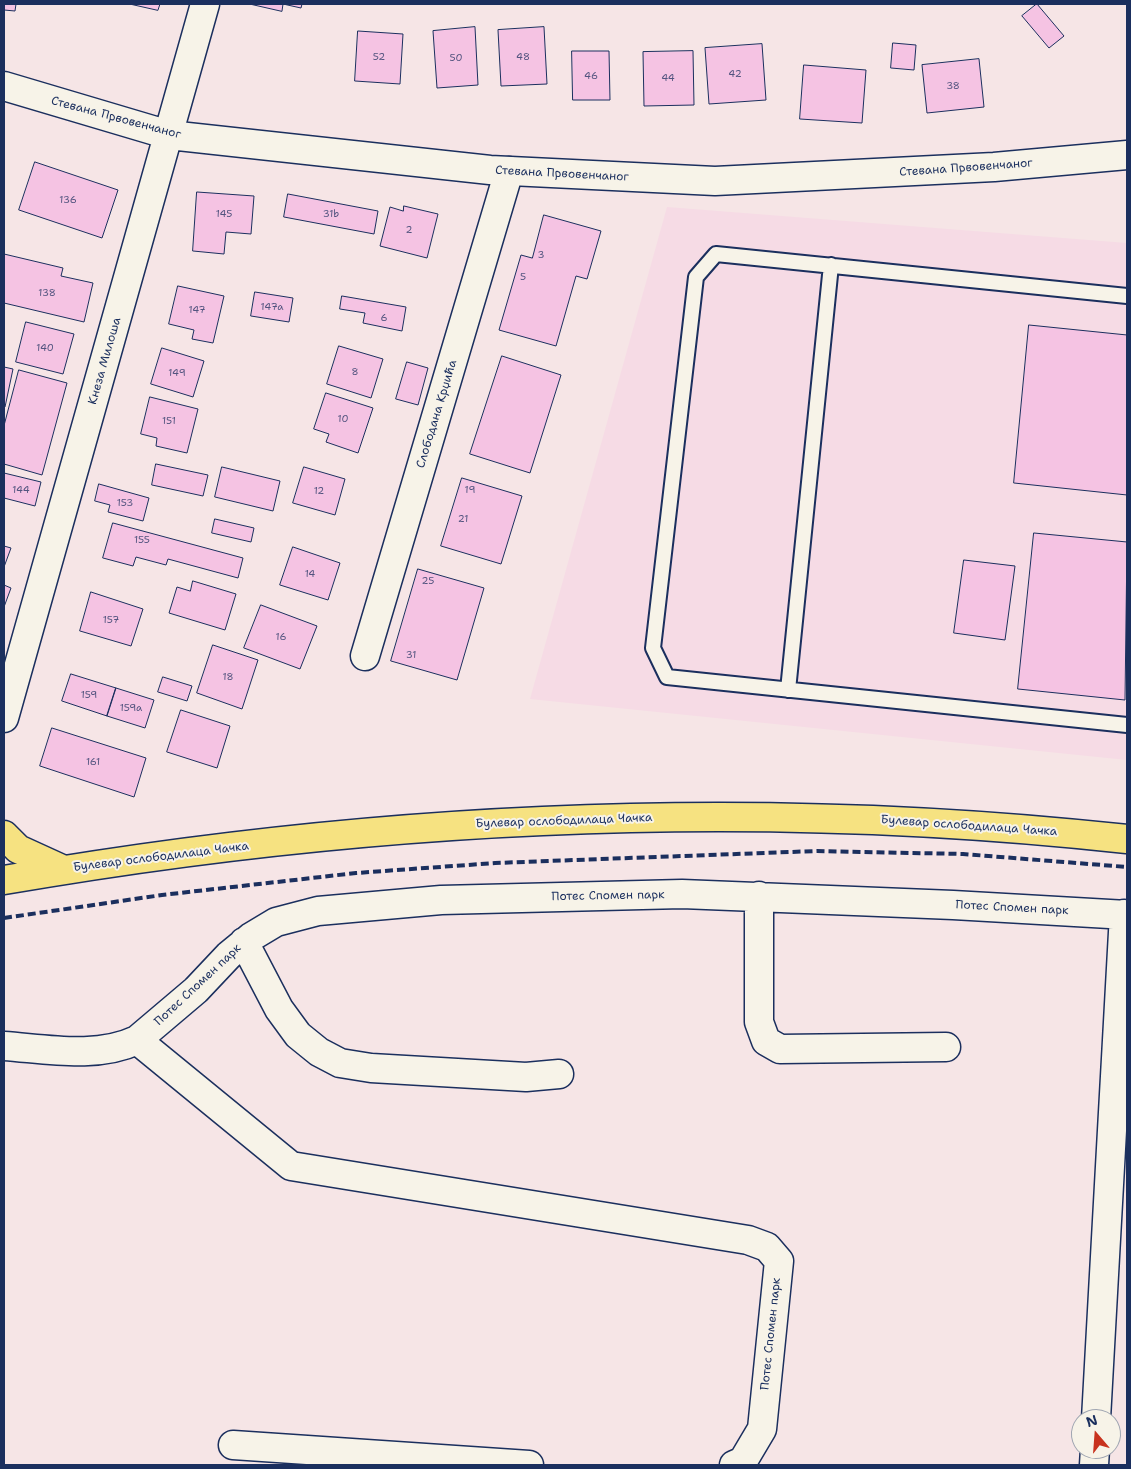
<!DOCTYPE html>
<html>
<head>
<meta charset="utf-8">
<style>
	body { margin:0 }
	#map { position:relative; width:1131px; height:1469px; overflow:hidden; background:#f6e5e6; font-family:"Shantell Sans",sans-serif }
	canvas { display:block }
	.frame { position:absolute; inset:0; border:5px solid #1b2f5e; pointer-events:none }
	.north { position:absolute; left:1071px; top:1409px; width:50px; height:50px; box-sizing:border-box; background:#f7f3e8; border:1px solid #9fa5b1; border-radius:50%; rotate:342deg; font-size:14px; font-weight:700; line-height:20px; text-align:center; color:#1b2f5e }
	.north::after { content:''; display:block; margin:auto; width:18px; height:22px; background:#c8321e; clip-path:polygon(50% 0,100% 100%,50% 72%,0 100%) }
</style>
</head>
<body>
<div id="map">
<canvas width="1131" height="1469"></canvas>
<div class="frame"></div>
<div class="north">N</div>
</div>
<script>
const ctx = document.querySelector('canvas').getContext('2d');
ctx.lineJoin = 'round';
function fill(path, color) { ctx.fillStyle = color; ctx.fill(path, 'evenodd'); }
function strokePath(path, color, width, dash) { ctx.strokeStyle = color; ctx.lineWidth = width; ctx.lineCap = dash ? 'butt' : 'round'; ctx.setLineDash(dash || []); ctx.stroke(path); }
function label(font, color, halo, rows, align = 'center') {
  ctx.font = font + ' "Shantell Sans",sans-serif'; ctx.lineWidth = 4; ctx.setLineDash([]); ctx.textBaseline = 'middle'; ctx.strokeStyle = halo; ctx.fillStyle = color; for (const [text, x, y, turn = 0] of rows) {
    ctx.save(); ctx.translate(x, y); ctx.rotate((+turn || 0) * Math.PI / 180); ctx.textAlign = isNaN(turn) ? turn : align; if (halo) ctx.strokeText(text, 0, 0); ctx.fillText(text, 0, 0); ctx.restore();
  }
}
fill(new Path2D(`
	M667 207 1127 243V760L530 699Z`), '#f6dbe5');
const building = new Path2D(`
	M4 4H16L15 11 4 10Z
	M130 4H160L158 10Z
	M250 4H302L301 8 283 4 282 11Z
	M1037 4 1064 36 1049 48 1022 16Z
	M475 27 478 85 437 88 433 31Z
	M544 27 547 84 501 86 498 30Z
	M358 31 403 34 400 84 355 81Z
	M893 43 916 45 914 70 891 68Z
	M762 44 766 100 709 104 705 48Z
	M572 51H609L610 100H573Z
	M693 51 694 105 644 106 643 52Z
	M979 59 984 107 927 113 922 65Z
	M804 65 866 70 862 123 800 119Z
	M35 162 118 190 102 238 19 210Z
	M197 192 254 196 251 234 226 232 224 254 193 251Z
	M288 194 378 211 374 234 284 217Z
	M404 206 438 214 427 258 380 246 390 207 403 211Z
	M544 215 601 231 587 279 576 276 556 346 499 330 521 255 532 258Z
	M4 254 63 268 61 276 93 283 84 322 4 303Z
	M178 286 224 296 213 343 192 339 194 330 169 324Z
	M255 292 293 298 289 322 251 316Z
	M342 296 406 307 402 331 363 323 365 313 340 309Z
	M26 322 74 334 63 374 16 362Z
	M1029 325 1127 335V495L1014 483Z
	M339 346 383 359 371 398 327 384Z
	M162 348 204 361 193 397 151 384Z
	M502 356 561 375 530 473 470 454Z
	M407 362 428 368 418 405 396 399Z
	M4 367 13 369 5 407H4Z
	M19 370 67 383 42 475 4 464V426Z
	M326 393 373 408 358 453 326 442 329 434 314 429Z
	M150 397 198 409 187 453 156 446 157 438 141 434Z
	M156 464 208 475 203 496 152 485Z
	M222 467 280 481 273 511 215 497Z
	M304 467 345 479 335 515 293 503Z
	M4 473 41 482 35 506 4 498Z
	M462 478 522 496 501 564 441 546Z
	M99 484 149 498 143 521 108 512 110 505 95 501Z
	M215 519 254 528 251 542 212 533Z
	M113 523 243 558 238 578 168 559 166 565 136 557 133 566 103 558Z
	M1034 533 1127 542 1125 700 1018 689Z
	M4 546 11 548 4 567Z
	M293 547 340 563 328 600 280 585Z
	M964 560 1015 566 1005 640 954 633Z
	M418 569 484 588 457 680 391 661Z
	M193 581 236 594 225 630 169 613 177 587 190 591Z
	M4 585 11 588 4 607Z
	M91 592 143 609 131 646 80 631Z
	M261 605 317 626 300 669 244 648Z
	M213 645 258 660 242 709 197 693Z
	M71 674 116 688 107 716 62 701Z
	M163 677 192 686 187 701 158 692Z
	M116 688 154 700 145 728 107 716Z
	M181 710 230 726 217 768 167 752Z
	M52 728 146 758 134 797 40 766Z`);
fill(building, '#f5c3e3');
strokePath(building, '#1b2f5e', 1);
const lane = new Path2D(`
	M1127 296 716 254 696 277 653 648 667 677 1127 725
	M788 690 831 265`);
const street = new Path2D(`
	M365 656 509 171
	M759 896V1022L766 1041 780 1049 946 1047
	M244 942 279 1009 298 1035 319 1052 340 1063 371 1068 526 1077 559 1074
	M137 1040 291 1166 748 1240 767 1247 779 1261 762 1429 743 1461 734 1465
	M4 1046C47 1049 97 1059 137 1040L196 990 229 955 251 937 276 922 318 911 441 900 682 894 953 905 1127 915
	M1096 1419 1124 914
	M233 1445 529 1465
	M1094 1465 1095 1449`);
const secondary = new Path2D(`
	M4 86 169 135 490 170 715 181 994 167 1127 155
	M4 718 205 4`);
const primary = new Path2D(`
	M4 835 18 849 64 870
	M4 880C374 816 753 798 1127 839`);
strokePath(lane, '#1b2f5e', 18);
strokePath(street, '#1b2f5e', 31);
strokePath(secondary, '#1b2f5e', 31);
strokePath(primary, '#1b2f5e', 31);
strokePath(lane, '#f7f3e8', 14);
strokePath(street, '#f7f3e8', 28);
strokePath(secondary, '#f7f3e8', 28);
strokePath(primary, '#f6e281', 28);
strokePath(new Path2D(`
	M4 918 162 895 356 873 495 863 817 851 963 854 1127 867`), '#1b2f5e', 4, [8, 4]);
label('10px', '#52547f', null, [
	["52",379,57],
	["48",523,57],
	["50",456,58],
	["42",735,74],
	["46",591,76],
	["44",668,78],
	["38",953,86],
	["136",68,200],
	["145",224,214],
	["31b",331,214],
	["2",409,230],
	["3",541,255],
	["5",523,277],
	["138",47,293],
	["147a",272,307],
	["147",197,310],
	["6",384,318],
	["140",45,348],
	["8",355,372],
	["149",177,373],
	["10",343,419],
	["151",169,421],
	["144",21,490],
	["19",470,490],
	["12",319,491],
	["153",125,503],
	["21",463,519],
	["155",142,540],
	["14",310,574],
	["25",428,581],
	["157",111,620],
	["16",281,637],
	["31",411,655],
	["18",228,677],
	["159",89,695],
	["159a",131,708],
	["161",93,762]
]);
label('12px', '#1b2f5e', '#f7f3e8', [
	["Стевана Првовенчаног",116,118,15],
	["Стевана Првовенчаног",966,168,-4],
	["Стевана Првовенчаног",562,174,3],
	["Кнеза Милоша",105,361,-74],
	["Слободана Крџића",437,414,-73],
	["Булевар ослободилаца Чачка",564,821,-2],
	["Булевар ослободилаца Чачка",969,826,4],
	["Булевар ослободилаца Чачка",161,857,-7],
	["Потес Спомен парк",608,896,-1],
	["Потес Спомен парк",1012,908,3],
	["Потес Спомен парк",198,985,-43],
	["Потес Спомен парк",771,1334,-84]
]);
</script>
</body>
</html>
